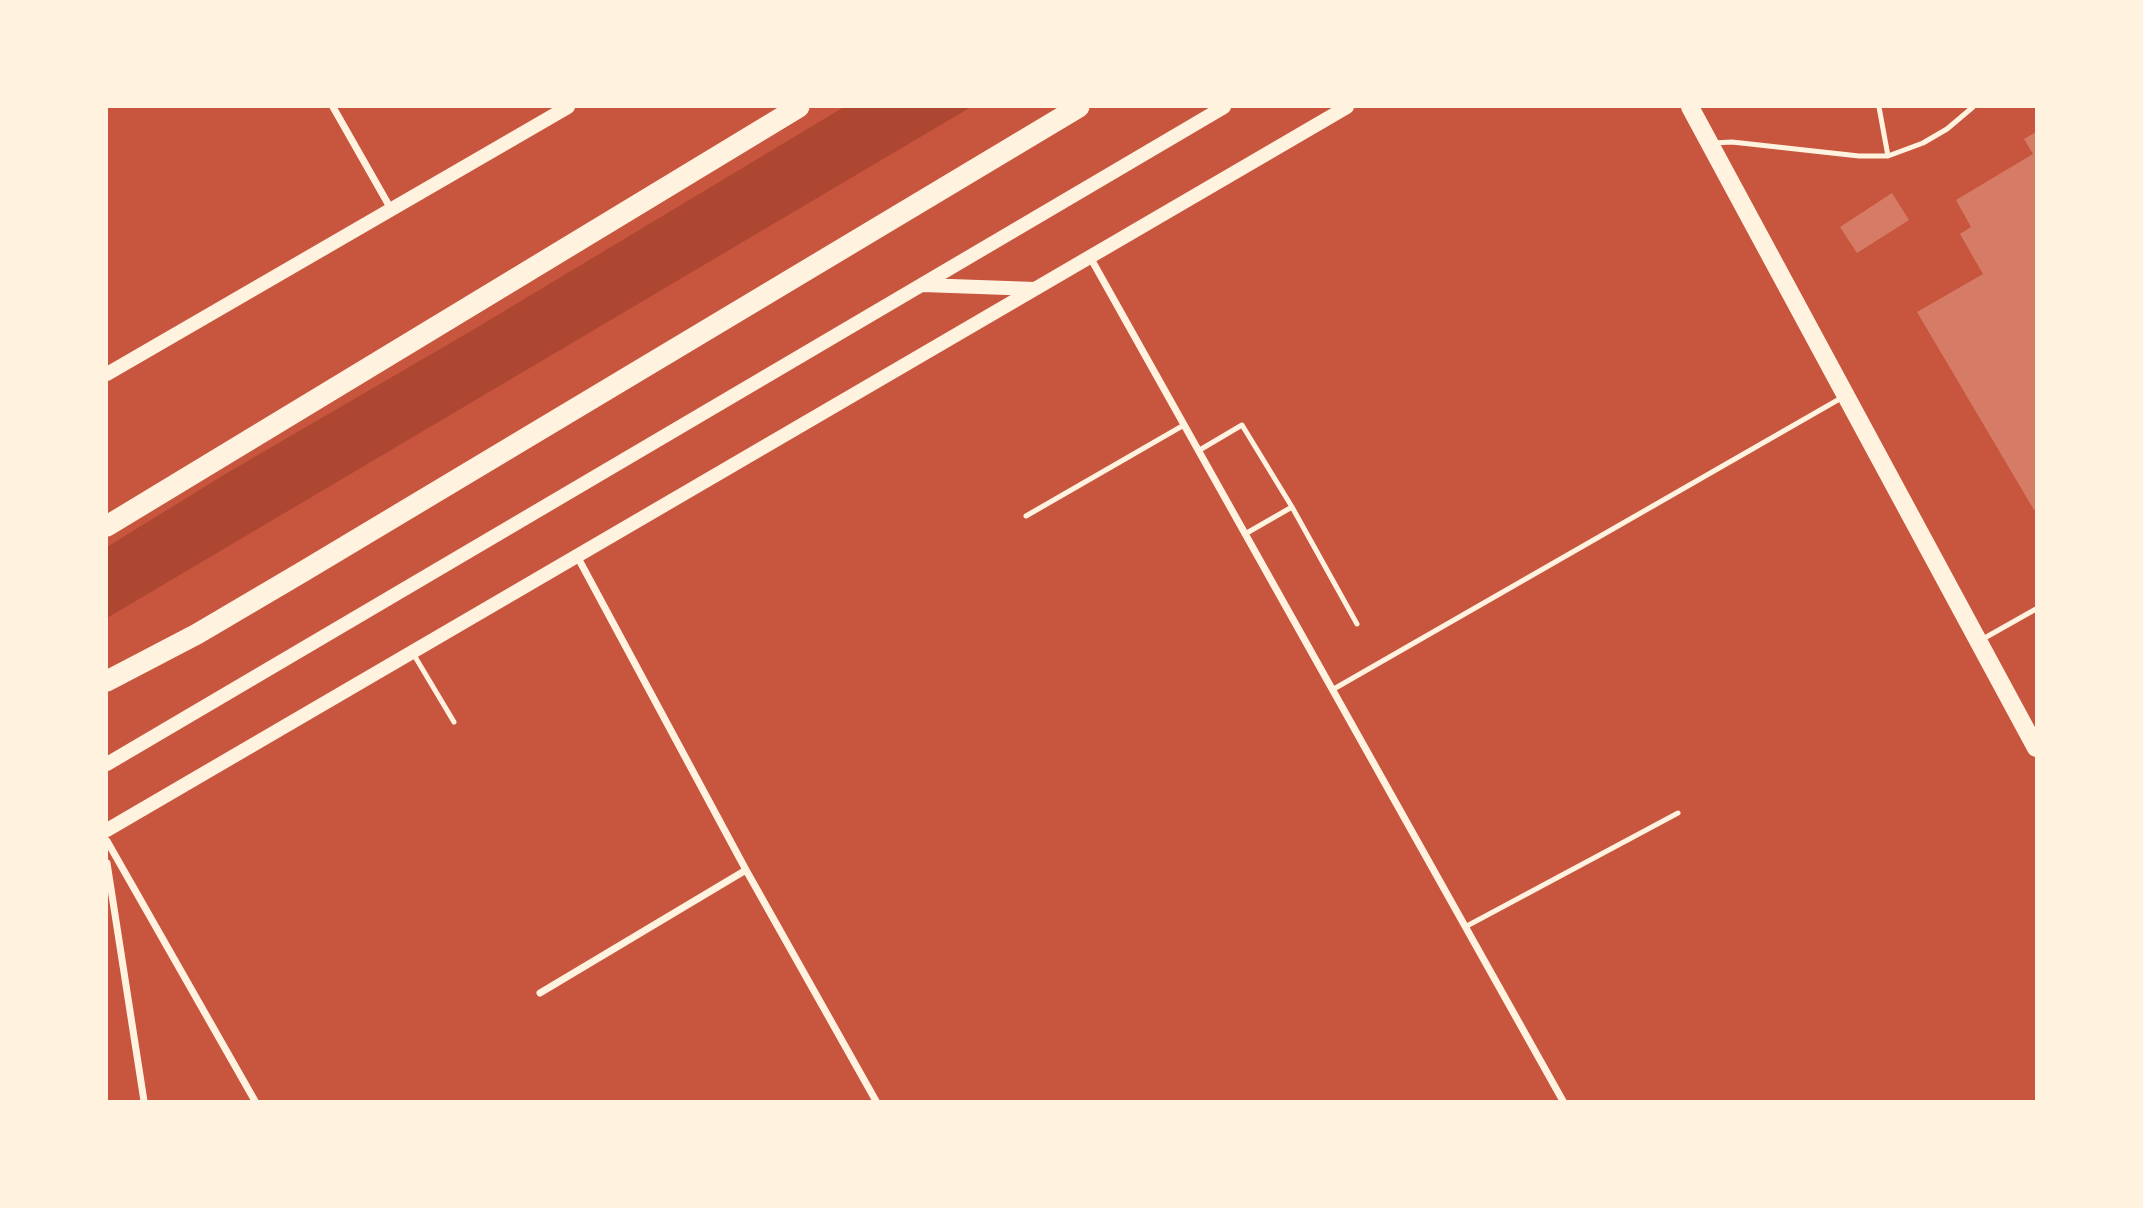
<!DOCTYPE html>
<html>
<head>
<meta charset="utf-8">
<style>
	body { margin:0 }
	#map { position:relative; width:2143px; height:1208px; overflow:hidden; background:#c8553d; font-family:"IBM Plex Sans",sans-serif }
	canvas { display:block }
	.frame { position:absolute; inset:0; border:108px solid #fff3e0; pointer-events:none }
</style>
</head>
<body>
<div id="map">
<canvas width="2143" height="1208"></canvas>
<div class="frame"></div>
</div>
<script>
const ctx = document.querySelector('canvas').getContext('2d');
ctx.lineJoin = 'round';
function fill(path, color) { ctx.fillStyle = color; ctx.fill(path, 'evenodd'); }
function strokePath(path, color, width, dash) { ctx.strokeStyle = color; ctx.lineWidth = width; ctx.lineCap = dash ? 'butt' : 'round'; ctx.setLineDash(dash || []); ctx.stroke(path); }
fill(new Path2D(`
	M844 107H971L107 618V547L227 473 471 331Z`), '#ae4732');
fill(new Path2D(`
	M2036 132V509L2034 510 1917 312 1983 274 1960 234 1971 227 1956 200 2033 154 2024 139Z
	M1892 193 1909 220 1857 253 1840 227Z`), '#d67c66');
strokePath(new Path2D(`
	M1879 107 1888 156
	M1713 143 1732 142 1859 156H1888L1923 143 1947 129 1973 107
	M1198 451 1242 425 1292 507 1357 624
	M1026 516 1184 425
	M1245 534 1292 507
	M1981 640 2036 609
	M414 655 454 722
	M1332 690 1843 397
	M1465 927 1678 813`), '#fff3e0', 5);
strokePath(new Path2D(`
	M333 107 391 209
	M1090 257 1563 1101
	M577 556 746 870 876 1101
	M107 841 255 1101
	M107 863 144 1101
	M540 993 746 870`), '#fff3e0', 7);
strokePath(new Path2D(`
	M923 285 1035 289
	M107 374 568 107
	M107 764 1224 107
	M107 830 1347 107`), '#fff3e0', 14);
strokePath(new Path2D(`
	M1690 107 2036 748`), '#fff3e0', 18);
strokePath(new Path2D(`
	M107 526 799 107
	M107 681 197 634 304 571 1079 107`), '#fff3e0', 21);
</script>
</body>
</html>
